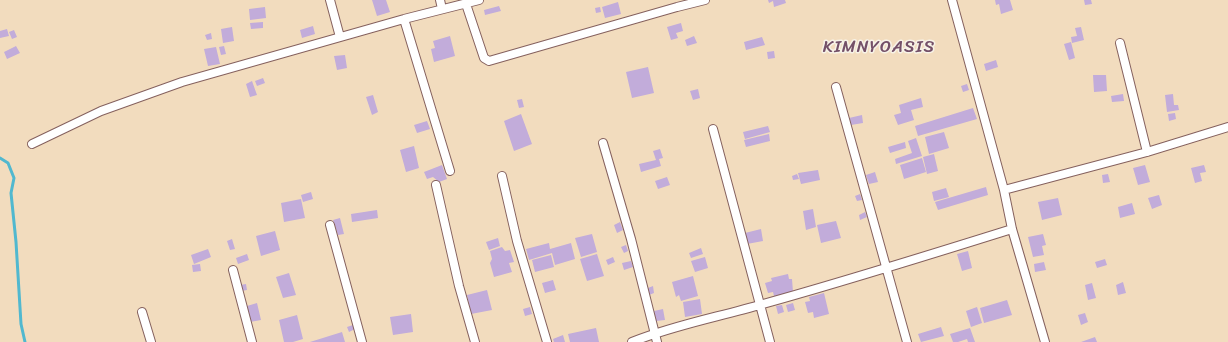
<!DOCTYPE html>
<html>
<head>
<meta charset="utf-8">
<style>
	body { margin:0 }
	canvas { display:block; background:#f2dcbe }
</style>
</head>
<body>
<canvas width="1228" height="342"></canvas>
<script>
const ctx = document.querySelector('canvas').getContext('2d');
ctx.lineJoin = 'round';
function strokePath(path, color, width, dash) { ctx.strokeStyle = color; ctx.lineWidth = width; ctx.lineCap = dash ? 'butt' : 'round'; ctx.setLineDash(dash || []); ctx.stroke(path); }
function fill(path, color) { ctx.fillStyle = color; ctx.fill(path, 'evenodd'); }
function label(font, color, halo, rows, align = 'center') {
  ctx.font = font + ' Sriracha,sans-serif'; ctx.lineWidth = 3; ctx.setLineDash([]); ctx.textBaseline = 'middle'; ctx.strokeStyle = halo; ctx.fillStyle = color; for (const [text, x, y, turn = 0] of rows) {
    ctx.save(); ctx.translate(x, y); ctx.rotate((+turn || 0) * Math.PI / 180); ctx.textAlign = isNaN(turn) ? turn : align; if (halo) ctx.strokeText(text, 0, 0); ctx.fillText(text, 0, 0); ctx.restore();
  }
}
strokePath(new Path2D(`
	M0 158 8 163 14 178 11 193 16 242 21 324 25 342`), '#51b8cf', 3);
fill(new Path2D(`
	M372 0H386L390 12 377 16Z
	M768 0H785L786 3 774 7 773 1 769 3Z
	M995 0H1010L1013 10 1001 14 999 4 996 5Z
	M1084 0H1091L1092 4 1085 5Z
	M618 2 621 14 605 18 602 7Z
	M499 6 501 11 485 15 484 10Z
	M265 7 266 18 250 20 249 9Z
	M600 7 601 12 596 13 595 8Z
	M263 22V28L251 29 250 23Z
	M681 23 683 31 676 33 678 38 671 40 667 27Z
	M313 26 315 34 302 38 300 30Z
	M232 27 234 41 223 43 221 29Z
	M1081 27 1084 40 1072 43 1071 37 1077 36 1075 28Z
	M7 29 9 36 0 38V31Z
	M14 30 17 37 12 39 9 32Z
	M211 33 212 39 207 40 205 35Z
	M450 36 455 56 434 62 431 49 435 48 433 41Z
	M694 36 697 43 687 46 685 40Z
	M762 37 765 45 746 50 744 42Z
	M1071 42 1075 58 1069 60 1064 44Z
	M16 46 20 53 7 59 4 52Z
	M224 46 226 54 221 55 219 47Z
	M216 47 220 64 208 66 204 49Z
	M774 51 775 58 768 59 767 52Z
	M345 55 347 68 337 70 334 56Z
	M996 60 998 67 986 71 984 64Z
	M648 67 654 93 632 98 626 72Z
	M1093 75H1106L1107 91 1094 92Z
	M263 78 265 83 257 86 255 81Z
	M252 81 257 95 250 97 246 84Z
	M967 84 969 90 963 92 961 86Z
	M698 89 700 98 693 100 690 91Z
	M1123 94 1124 101 1112 102 1111 96Z
	M1173 94 1174 105H1178L1179 110 1167 112 1165 95Z
	M373 95 378 112 372 115 366 97Z
	M921 98 923 107 911 110 914 120 898 125 894 115 901 113 899 105Z
	M522 99 524 107 519 108 517 100Z
	M973 108 977 119 918 136 915 126Z
	M1175 113 1176 119 1169 121 1168 114Z
	M521 114 532 144 514 151 504 121Z
	M862 115 863 123 851 125 849 118Z
	M427 121 430 129 417 133 414 125Z
	M768 126 770 132 745 139 743 132Z
	M944 132 949 148 929 154 925 137Z
	M769 134 770 141 746 147 744 140Z
	M916 138 922 156 896 164 895 159 912 153 908 141Z
	M905 142 906 148 890 153 888 147Z
	M414 146 419 168 406 172 400 150Z
	M660 149 663 158 659 159 661 166 641 172 639 164 656 160 653 151Z
	M934 154 938 171 927 174 923 157Z
	M922 158 926 172 904 179 900 165Z
	M442 165 447 179 439 182 433 177 427 179 424 172Z
	M1145 165 1150 182 1138 185 1133 168Z
	M1204 165 1206 172 1200 173 1202 181 1195 183 1191 168Z
	M818 170 820 180 801 184 798 173Z
	M875 172 878 182 869 184 866 175Z
	M797 174 799 179 793 180 792 176Z
	M1108 174 1110 182 1103 183 1102 175Z
	M667 177 670 185 658 189 655 181Z
	M986 187 988 195 938 210 935 202Z
	M946 188 949 197 934 201 932 192Z
	M311 192 313 199 303 202 301 195Z
	M860 194 862 200 857 201 855 196Z
	M1159 195 1162 205 1152 209 1148 198Z
	M1058 198 1062 215 1042 220 1038 202Z
	M301 199 305 218 284 222 281 203Z
	M1132 203 1135 214 1120 218 1118 207Z
	M813 209 816 227 806 230 803 211Z
	M377 210 378 218 352 222 351 214Z
	M865 212 867 217 860 220 859 215Z
	M340 218 344 234 338 235 333 220Z
	M836 221 841 238 821 243 817 225Z
	M620 222 623 230 617 233 614 225Z
	M761 229 763 241 747 244 745 233Z
	M275 231 280 250 261 256 256 236Z
	M592 234 597 252 581 257 575 238Z
	M1043 234 1046 245 1042 246 1044 255 1033 257 1028 237Z
	M498 238 500 246 489 250 486 242Z
	M232 239 235 249 230 250 227 241Z
	M549 243 550 249 571 243 575 259 555 265 552 253 529 260 526 249Z
	M626 245 628 251 624 253 621 247Z
	M502 247 505 251 510 250 514 262 509 263 512 272 494 277 490 263 492 259 490 251Z
	M701 248 703 254 691 258 689 253Z
	M208 249 211 257 194 264 191 255Z
	M968 251 972 268 962 271 957 254Z
	M247 254 249 260 238 264 236 258Z
	M597 254 604 276 587 281 580 259Z
	M551 255 554 267 535 272 532 260Z
	M613 257 615 262 608 265 606 260Z
	M705 257 708 268 695 272 691 261Z
	M1105 259 1107 265 1097 268 1095 262Z
	M631 261 633 267 624 270 622 263Z
	M1044 262 1046 270 1035 272 1034 264Z
	M200 264 201 271 193 272 192 265Z
	M289 273 296 295 283 298 276 277Z
	M788 274 789 279H792L793 292 774 296 773 292 768 293 765 283 772 281 771 278Z
	M693 276 698 296 681 301 679 295 676 297 672 282Z
	M553 280 556 290 545 293 542 283Z
	M1123 282 1126 293 1118 295 1116 285Z
	M1092 283 1096 298 1088 300 1085 285Z
	M246 284 247 290 241 291 240 285Z
	M653 286 654 293 649 295 648 288Z
	M487 290 492 310 471 314 467 295Z
	M824 293 829 314 814 318 813 312 808 313 805 302 810 301 809 297Z
	M700 299 702 314 685 317 683 302Z
	M1007 300 1012 315 984 323 980 308Z
	M257 303 261 320 250 322 247 306Z
	M793 303 795 310 788 312 786 305Z
	M782 305 784 312 778 314 776 306Z
	M530 307 532 314 525 316 523 309Z
	M977 307 982 323 971 327 966 311Z
	M663 309 665 320 656 321 654 311Z
	M1085 313 1088 322 1081 325 1078 315Z
	M411 314 413 332 393 335 390 317Z
	M297 315 303 339 293 342H284L279 320Z
	M353 325 355 329 349 332 347 327Z
	M941 327 944 336 921 342 918 334Z
	M596 328 599 342H570L568 334Z
	M970 328 975 342H968L967 339 958 342H953L950 334Z
	M342 332 345 342H310Z
	M563 335 565 342H554L553 339Z
	M1095 337 1097 342H1081Z`), '#c2acda');
const street = new Path2D(`
	M330 0 340 37
	M440 0 442 9
	M952 0 1004 190 1012 229 1045 342
	M466 4 484 58 489 61 677 7 705 0
	M404 19 450 171
	M1120 43 1147 152
	M836 87 907 342
	M713 129 770 342
	M603 143 631 239 657 342
	M32 144 101 111 182 82 404 19 479 0
	M502 176 517 241 547 342
	M436 185 459 286 475 342
	M1004 190 1147 152 1228 127
	M330 225 362 342
	M233 270 252 342
	M142 312 151 342
	M632 342C674 325 719 317 763 304 846 281 929 255 1012 229`);
strokePath(street, '#85615e', 10);
strokePath(street, '#fff', 8);
ctx.letterSpacing = '1px';
label('17px', '#745068', '#f7f3e8', [
	["KIMNYOASIS",879,48]
]);
ctx.letterSpacing = '0px';
</script>
</body>
</html>
